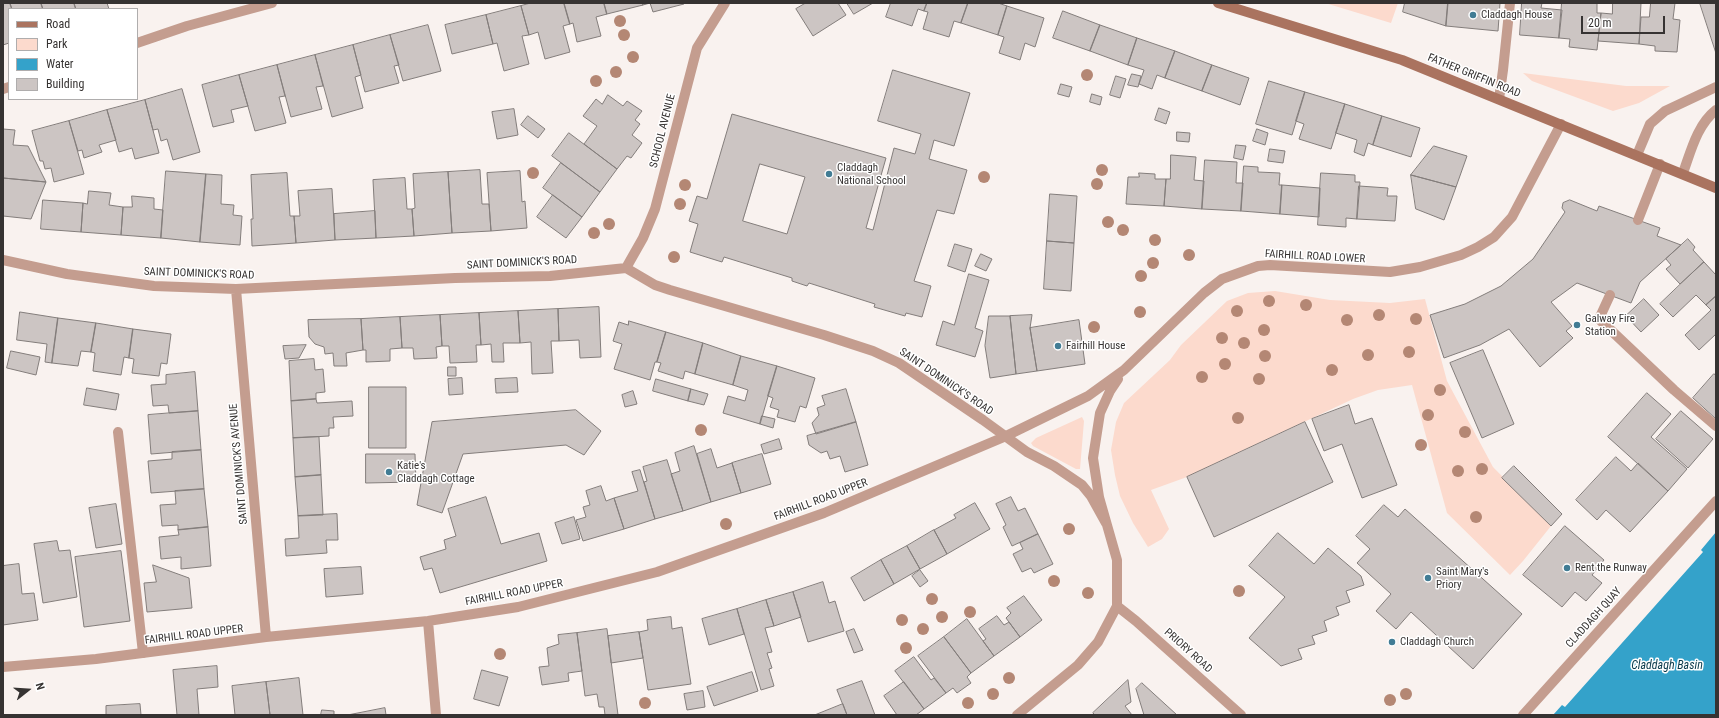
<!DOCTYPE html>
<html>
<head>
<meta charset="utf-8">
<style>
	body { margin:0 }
	#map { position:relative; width:1719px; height:718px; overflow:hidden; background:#f9f2ef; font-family:"Roboto Condensed",sans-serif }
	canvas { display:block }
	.frame { position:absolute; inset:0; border:4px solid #363332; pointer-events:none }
	.legend { position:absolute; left:8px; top:8px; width:130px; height:92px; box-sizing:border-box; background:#fff; border:1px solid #afadad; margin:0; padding:5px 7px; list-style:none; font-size:12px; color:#363332 }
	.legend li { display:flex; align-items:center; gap:8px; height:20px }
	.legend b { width:20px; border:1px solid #afadad }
	.north { position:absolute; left:8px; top:670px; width:40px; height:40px; -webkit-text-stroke:3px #fff; paint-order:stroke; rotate:73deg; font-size:11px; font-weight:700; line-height:16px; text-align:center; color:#363332 }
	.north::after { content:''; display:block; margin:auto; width:14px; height:18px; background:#363332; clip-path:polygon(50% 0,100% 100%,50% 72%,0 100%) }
	.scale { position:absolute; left:1581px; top:16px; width:84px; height:18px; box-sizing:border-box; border:2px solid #363332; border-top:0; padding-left:5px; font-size:12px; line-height:14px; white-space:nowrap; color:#363332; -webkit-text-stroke:3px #fff; paint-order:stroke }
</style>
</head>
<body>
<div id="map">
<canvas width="1719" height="718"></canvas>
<div class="frame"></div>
<ul class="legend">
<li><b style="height:5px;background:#aa735f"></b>Road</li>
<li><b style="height:11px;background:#fcdacd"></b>Park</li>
<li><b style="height:11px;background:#34a2ca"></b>Water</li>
<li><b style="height:11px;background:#ccc5c3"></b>Building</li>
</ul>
<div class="north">N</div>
<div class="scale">20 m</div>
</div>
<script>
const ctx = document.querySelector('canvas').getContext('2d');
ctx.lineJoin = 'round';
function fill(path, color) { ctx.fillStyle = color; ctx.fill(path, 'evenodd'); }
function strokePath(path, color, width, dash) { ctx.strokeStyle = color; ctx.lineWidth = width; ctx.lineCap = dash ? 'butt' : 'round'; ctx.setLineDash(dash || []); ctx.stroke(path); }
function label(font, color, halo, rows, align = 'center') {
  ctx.font = font + ' "Roboto Condensed",sans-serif'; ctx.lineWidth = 3; ctx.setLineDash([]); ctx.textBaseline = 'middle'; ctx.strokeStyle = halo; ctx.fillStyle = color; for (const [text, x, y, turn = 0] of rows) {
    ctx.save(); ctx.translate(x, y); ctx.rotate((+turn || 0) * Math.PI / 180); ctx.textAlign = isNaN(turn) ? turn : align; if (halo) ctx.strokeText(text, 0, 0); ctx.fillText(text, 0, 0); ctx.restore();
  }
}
fill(new Path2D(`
	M1325 3H1398L1391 23Z
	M1523 73 1626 86H1670L1639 103 1613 111 1532 81Z
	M1275 291 1330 300 1390 303 1425 299 1447 381 1493 467 1551 526 1523 561 1510 575 1447 513 1412 385 1378 390 1353 399 1187 477 1151 490 1169 529 1162 539 1148 547 1133 523 1120 496 1115 475 1111 450 1116 422 1124 403 1170 360 1181 345 1227 301 1248 293Z
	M1082 417 1084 421 1080 469H1076L1033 446 1031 443 1036 438Z`), '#fcdacd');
fill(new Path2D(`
	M1716 532V715H1553L1562 705 1565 707 1703 552 1701 550Z`), '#34a2ca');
const building = new Path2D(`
	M3 3H10L12 9H9V43L3 45Z
	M10 3H41L43 9H12Z
	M41 3H74L76 9H43Z
	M74 3H107L109 9H76Z
	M531 3H564L570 24 563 26 570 52 545 59 538 32 529 35 521 6Z
	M564 3H604L607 14 596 17 601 36 577 42 573 23 570 24Z
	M604 3H643V5L607 14Z
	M643 3H684V4L653 12 650 3 643 5Z
	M806 3H838L846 15 813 36 796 9Z
	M847 3H873L854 14Z
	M891 3H927L924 11 918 9 912 26 886 17Z
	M927 3H968L961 23 954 21 949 37 923 29 928 12 924 11Z
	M968 3H998L1007 6 998 35 961 23Z
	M1405 3H1448L1446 26 1403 12Z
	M1448 3H1500L1498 31 1446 26Z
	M1522 3H1542L1541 8 1562 10 1559 38 1520 35Z
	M1562 3H1597V13H1601L1597 50 1569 47 1570 39 1559 38Z
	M1613 3H1641L1639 44 1598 41 1601 13 1612 14Z
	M1651 3H1675L1673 19 1680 20 1677 52 1655 51V46L1639 44 1641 17H1649Z
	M1700 3H1716V53Z
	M521 6 529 35 522 36 529 64 504 71 497 43 493 44 486 15Z
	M1007 6 1044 18 1035 47 1025 43 1020 60 999 53 1004 37 998 35Z
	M1063 11 1100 25 1090 51 1053 38Z
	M486 15 493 44 452 54 445 25Z
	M428 25 441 71 403 81 390 35Z
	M1100 25 1137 38 1128 65 1090 51Z
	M390 35 399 65 394 66 399 83 365 92 353 45Z
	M1137 38 1175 51 1165 78 1157 75 1152 89 1139 84 1144 70 1128 65Z
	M353 45 361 75 355 77 363 108 332 117 315 55Z
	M1175 51 1212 65 1202 91 1165 78Z
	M315 55 323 86 316 87 322 109 291 117 277 65Z
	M277 65 285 96 279 97 286 123 255 131 239 75Z
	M1212 65 1249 78 1240 105 1202 91Z
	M893 70 970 93 954 146 934 140 929 159 967 170 954 214 937 210 914 281 931 286 922 317 906 313 905 316 874 307 875 304 809 283 807 286 792 281V278L724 257 722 262 690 252 698 224 689 221 697 196 707 199 732 114 886 158 866 228 873 230 894 148 915 154 921 134 878 121ZM760 164 805 177 787 234 743 221Z
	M1132 74 1141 76 1138 87 1128 85Z
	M239 75 248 106 231 110 234 122 213 127 202 85Z
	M1116 76 1126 79 1120 98 1110 95Z
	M1269 81 1305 92 1292 135 1256 124Z
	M1061 84 1072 87 1069 97 1058 94Z
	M182 89 200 152 173 160 167 139 161 141 158 129 153 130 145 100Z
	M1305 92 1345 104 1331 149 1299 139 1304 124 1296 121Z
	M1092 94 1102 97 1100 105 1090 102Z
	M608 95 623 106 627 101 642 111 635 120 640 124 632 135 642 143 631 158 627 156 617 169 584 144 597 126 583 116 596 99 602 104Z
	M145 100 159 153 135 159 132 148 119 152 107 110Z
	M1345 104 1382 116 1373 145 1368 143 1364 156 1354 152 1357 140 1336 133Z
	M1159 108 1170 112 1166 124 1155 120Z
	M514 109 518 135 497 139 492 112Z
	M107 110 116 140 99 145 102 152 84 158 82 150 78 151 69 121Z
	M528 116 545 129 538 138 521 125Z
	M1382 116 1420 128 1411 157 1373 145Z
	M69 121 84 174 54 182 51 168 45 169 43 161H40L32 131Z
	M3 129 15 130 13 145 28 146 46 182 3 178Z
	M1257 129 1268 133 1265 145 1253 141Z
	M1177 132 1190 133 1189 142 1177 141Z
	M569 133 617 169 600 192 552 156Z
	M1236 145 1246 146 1243 160 1234 158Z
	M1434 146 1467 156 1456 187 1411 175Z
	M1270 149 1285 151 1283 163 1268 161Z
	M1171 155 1196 157 1194 180 1204 181 1202 209 1164 206 1166 179H1170Z
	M1205 160 1237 162 1236 183H1243L1241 211 1202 209Z
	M561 163 600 192 582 217 543 188Z
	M1244 166 1258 167V172L1280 173 1279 185H1282L1280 214 1241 211Z
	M480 170 482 204H489L491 231 452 233 448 172Z
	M166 171 206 174 200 242 161 238Z
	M520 171 522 202 525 201 527 228 491 231 487 173Z
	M448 172 452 233 414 236 412 209 415 208 413 174Z
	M287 173 290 216H294L296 243 252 246 251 219H253L251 175Z
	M1139 173 1155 174V179H1166L1164 206 1126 204 1128 177H1139Z
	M1321 173 1355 175V182H1360L1357 219 1346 218V227L1318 225Z
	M206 174 222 175 221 204 234 205 233 215 242 216 240 245 200 242Z
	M1411 175 1456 187 1444 220 1416 209Z
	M3 178 46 182 31 219 3 216Z
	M405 178 407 209H412L414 236 376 238 373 180Z
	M1282 185 1320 188 1319 217 1280 214Z
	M1359 186 1388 188 1387 196H1397L1395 221 1357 219Z
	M332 189 335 240 296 243 294 216H300L298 191Z
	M89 191 111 193 109 205 123 207 121 235 81 232 83 203 87 204Z
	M1050 194 1077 196 1074 243 1047 241Z
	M553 195 582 217 566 238 537 217Z
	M132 196 154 198V209L163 210 161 238 121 235 123 207H132Z
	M43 200 83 203 81 232 41 229Z
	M1570 200 1597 211 1599 206 1660 228 1657 236 1681 245 1640 282 1631 303 1577 283 1551 302 1572 326 1566 331 1573 338 1540 367 1509 329 1480 345 1444 358 1430 315 1465 304 1501 286 1533 259 1565 212 1562 208 1563 203Z
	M375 211 376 238 335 240 334 214Z
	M1688 239 1695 247 1693 250 1704 262 1680 284 1666 269 1671 265 1666 259Z
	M1047 241 1074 243 1071 291 1044 289Z
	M955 244 972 249 965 272 948 266Z
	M981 254 992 259 986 271 975 266Z
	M1704 262 1716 275V296L1706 305 1696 295 1673 317 1660 304Z
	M969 274 989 280 975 328 983 331 975 357 936 345 943 321 954 325Z
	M1716 296V334L1699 350 1685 335 1711 310 1706 305Z
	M1644 299 1659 315 1641 332 1626 316Z
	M599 307 601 357 580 358 579 340 559 341 558 309Z
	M558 309 559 341H551L553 373 532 374 531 342 520 343 518 311Z
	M518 311 520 343H503L504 362H492L491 344 481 345 479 313Z
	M20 312 58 318 52 363 45 362 47 344 17 340Z
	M479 313 481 345H476L477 362 450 363 449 346H442L440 315Z
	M440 315 442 346 436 347 437 358 414 359 413 348H402L400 317Z
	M1032 315 1030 328 1037 371 1016 374 1010 316Z
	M989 316H1010L1016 374 990 378 985 346Z
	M400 317 402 348 390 349V361L366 362V350H363L361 319Z
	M58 318 96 323 91 352 81 351 78 366 52 363Z
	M361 319 363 350 346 353 347 366H334L333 353 325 354 324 347 315 344 309 337 308 320Z
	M1079 320 1085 364 1037 371 1030 328Z
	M629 321 666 332 657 362H655L650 380 614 369 622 344 613 341 619 322 628 325Z
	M96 323 133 329 129 358 124 357 121 375 93 371 95 353 91 352Z
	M133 329 171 334 167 364 161 363 159 376 132 373 134 359 129 358Z
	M666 332 703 343 695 374 685 371 683 379 658 371 661 363 657 362Z
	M703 343 741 356 733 385 695 374Z
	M306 345 299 358 285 359 283 346Z
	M1483 350 1514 424 1482 438 1450 363Z
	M11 351 40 357 36 375 7 368Z
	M741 356 777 366 760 424 723 413 728 396 745 401 748 390 733 385Z
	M314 359 315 370 323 369 325 392 316 393V399L291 401 289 361Z
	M777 366 815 378 806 408 800 406 795 422 777 417 779 410 770 407 773 398 768 396Z
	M448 367H456V376H448Z
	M195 372 198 411 169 413 168 405 153 406 151 385 166 384V375Z
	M1714 374 1716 375V419L1693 398Z
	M462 378 463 394 449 395 448 379Z
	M517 378 518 392 496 393 495 379Z
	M656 379 691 389 688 401 653 391Z
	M369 387H406V448H369Z
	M87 388 119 394 116 410 84 405Z
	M691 389 708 394 704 405 688 401Z
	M846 389 856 422 816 434 812 423 819 415 817 408 825 405 822 396Z
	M633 391 637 404 625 407 622 395Z
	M1647 393 1671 414 1651 437 1687 469 1668 491 1608 437Z
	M316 399 317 403 352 401 353 416 333 417 334 428H329V436L293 438 291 401Z
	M1349 405 1355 424 1372 418 1397 485 1362 498 1342 444 1324 451 1312 419Z
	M576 410 601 431 584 455 566 445 463 454 442 513 417 505 432 422Z
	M198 411 201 450 151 454 148 415Z
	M1681 411 1713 439 1688 468 1656 439Z
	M762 416 775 419 773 428 760 424Z
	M856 422 868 465 845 472 840 456 830 459 827 451 821 453 809 445 807 436Z
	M1305 422 1333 482 1214 537 1187 477Z
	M319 437 321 475 295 477 293 438Z
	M779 439 782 449 764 454 761 445Z
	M694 446 711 502 683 511 671 474 680 471 675 453Z
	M711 449 717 468 732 463 741 493 711 502 697 454Z
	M201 450 204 489 151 493 148 461 172 459V452Z
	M366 454H415L416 482 366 483Z
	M762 454 771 484 741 493 732 463Z
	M1616 457 1631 471 1638 463 1668 491 1630 532 1606 510 1597 520 1576 500Z
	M667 460 683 511 655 519 644 482 647 481 643 467Z
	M1514 466 1562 514 1551 526 1502 478Z
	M640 470 655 519 624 529 614 498 638 491 632 472Z
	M321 475 323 515 298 516 295 477Z
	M601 486 606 501 614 498 624 529 583 541 576 520 586 517 583 507 590 505 586 491Z
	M204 489 208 527 178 530V525L162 526 160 505 176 504 175 491Z
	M486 497 501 544 539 533 547 561 440 593 432 568 424 570 420 557 446 549 444 540 456 536 448 509Z
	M1011 497 1018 511 1025 508 1038 534 1012 546 1003 527 1006 525 996 504Z
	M975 503 990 529 947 554 934 530 956 518 954 515Z
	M116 504 122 544 96 548 89 508Z
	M1384 505 1398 517 1405 509 1522 614 1473 669 1411 612 1396 629 1376 611 1391 594 1357 563 1370 549 1356 536Z
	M337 514 338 540H326L327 553 286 556 285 539 299 538 298 516Z
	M574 517 580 539 562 544 555 523Z
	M1565 526 1604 560 1592 575 1602 583 1586 601 1575 592 1562 607 1523 575Z
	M208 527 211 566 181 569V557L161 559 159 537 179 535 178 530Z
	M934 530 947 554 920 569 907 546Z
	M1278 533 1314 564 1328 548 1361 576 1364 585 1346 591 1350 602 1336 607 1339 615 1324 621 1327 631 1312 636 1315 644 1298 649 1302 659 1281 666 1249 638 1285 597 1249 566Z
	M1038 534 1053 564 1034 573 1031 568 1022 572 1013 554 1023 549 1020 543Z
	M57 541 59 551 70 550 77 597 43 603 34 544Z
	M907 546 920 569 894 584 881 560Z
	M121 551 130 621 84 627 75 557Z
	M881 560 894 584 864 601 851 578Z
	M19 564 22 594 34 593 38 620 3 625V566Z
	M153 565 189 578 192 608 147 612 144 583 156 582Z
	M361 567 363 594 326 597 324 569Z
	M920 570 928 581 920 587 912 576Z
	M823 582 829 603 835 601 844 631 808 642 793 592Z
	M793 592 801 617 774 626 766 600Z
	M1024 596 1042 620 1020 637 1006 618 1011 613 1007 608Z
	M766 600 774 626 765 628 772 652 767 653 772 668 769 669 774 686 761 690 737 609Z
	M737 609 744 634 709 645 702 619Z
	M997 616 1004 625 1009 622 1020 637 994 656 983 641 986 639 979 629Z
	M671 617 672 629 682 627 691 684 648 690 639 632 648 630 647 620Z
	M967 619 994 656 971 673 944 637Z
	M607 629 618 715H605L604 707H599L597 694 585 696 577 633Z
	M854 629 863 650 854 653 846 632Z
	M639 632 643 658 611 663 608 636Z
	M577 633 582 671 568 673 569 681 542 685 539 667 549 666 547 648 559 644 558 635Z
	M944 637 971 673 967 677 971 683 957 693 953 688 946 693 918 656Z
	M914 657 931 680 934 678 946 693 924 709 895 671Z
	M217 666 218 687 197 689 199 715H177L173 670Z
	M482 670 508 677 499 706 474 699Z
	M752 672 758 691 714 706 707 687Z
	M299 678 303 715H270L266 682Z
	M1128 680 1131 702 1125 706 1132 715H1095L1093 713Z
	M862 681 875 715H847L837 690Z
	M266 682 270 715H235L232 686Z
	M904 682 924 709 916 715H897L884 696Z
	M1142 683 1177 715H1144L1136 689Z
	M703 691 705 707 687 710 684 694Z
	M140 704 141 715H106V706Z
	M843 704 847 715H815Z
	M385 708 386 715H348Z
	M322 710 334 711V715H321Z`);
fill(building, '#ccc5c3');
strokePath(building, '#837d7b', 1);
strokePath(new Path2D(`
	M1499 99 1503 70 1510 3
	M1638 220 1660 164
	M1610 295 1599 319 1674 390 1716 426
	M118 432 143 653`), '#c49d8f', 10);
strokePath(new Path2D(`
	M137 43 187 26 272 3
	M3 89 9 87
	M1637 155 1650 124 1665 111 1716 87
	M1683 173C1691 151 1697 125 1716 110
	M3 260 67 274 154 286 236 289 455 278 550 276 626 268 655 285 670 290 824 335 873 351 899 363 983 420 1027 452 1054 466 1082 485 1091 496 1106 523
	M626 268 643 238 655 209 697 48 725 3
	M236 289 266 637
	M1117 606 1136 621 1241 715
	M428 621 436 715
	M3 667 96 659 266 637 428 621 518 607 657 572 824 513 1004 437 1088 396 1124 370 1204 293 1222 279 1258 266 1270 265 1390 272 1420 267 1461 255 1478 247 1494 237 1512 217 1561 124
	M1017 715 1078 665 1098 642 1117 606V560L1099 497 1093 458 1100 413 1110 391 1118 379
	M1523 715 1716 501`), '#c49d8f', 10);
strokePath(new Path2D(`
	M1218 3 1402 60 1716 188`), '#aa735f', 10);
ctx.fillStyle = '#b48774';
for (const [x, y] of [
	[620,21],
	[624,35],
	[633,57],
	[616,72],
	[1087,75],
	[596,81],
	[1102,170],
	[533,173],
	[984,177],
	[1097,184],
	[685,185],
	[680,204],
	[1108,222],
	[609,224],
	[1123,230],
	[594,233],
	[1155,240],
	[1189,255],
	[674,257],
	[1153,263],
	[1141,276],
	[1269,301],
	[1306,305],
	[1237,311],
	[1140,312],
	[1379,315],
	[1416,319],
	[1347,320],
	[1094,327],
	[1264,330],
	[1222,338],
	[1244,343],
	[1409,352],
	[1368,355],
	[1265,356],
	[1225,364],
	[1332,370],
	[1202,377],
	[1259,379],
	[1440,390],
	[1428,415],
	[1238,418],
	[701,430],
	[1465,432],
	[1421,445],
	[1482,469],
	[1458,471],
	[1476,517],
	[726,524],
	[1069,529],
	[1054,581],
	[1239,591],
	[1088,593],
	[932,599],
	[970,612],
	[942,617],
	[902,620],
	[923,629],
	[906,648],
	[500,654],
	[1009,678],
	[993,694],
	[1406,694],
	[1390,700],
	[645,703],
	[968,703]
]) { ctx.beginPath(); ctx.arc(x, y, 6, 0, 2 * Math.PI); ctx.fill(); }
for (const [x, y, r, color] of [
	[1473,15,4,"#417c94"],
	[829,174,4,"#417c94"],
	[1577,325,4,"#417c94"],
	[1058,346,4,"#417c94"],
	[389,472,4,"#417c94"],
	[1567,568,4,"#417c94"],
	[1428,578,4,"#417c94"],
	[1392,642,4,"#417c94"]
]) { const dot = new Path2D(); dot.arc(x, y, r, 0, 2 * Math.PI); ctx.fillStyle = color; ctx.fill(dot); strokePath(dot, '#fff', 1.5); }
label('11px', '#363332', '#fff', [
	["Claddagh House",1481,15],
	["Claddagh",837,168],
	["National School",837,181],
	["Galway Fire",1585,319],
	["Station",1585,332],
	["Fairhill House",1066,346],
	["Katie's",397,466],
	["Claddagh Cottage",397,479],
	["Rent the Runway",1575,568],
	["Saint Mary's",1436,572],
	["Priory",1436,585],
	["Claddagh Church",1400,642]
], 'left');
label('11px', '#363332', '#fff', [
	["FATHER GRIFFIN ROAD",1474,76,22],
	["SCHOOL AVENUE",663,131,-76],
	["FAIRHILL ROAD LOWER",1315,257,3],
	["SAINT DOMINICK'S ROAD",522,263,-3],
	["SAINT DOMINICK'S ROAD",199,274,2],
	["SAINT DOMINICK'S ROAD",946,382,34],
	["SAINT DOMINICK'S AVENUE",239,464,-95],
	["FAIRHILL ROAD UPPER",821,500,-21],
	["FAIRHILL ROAD UPPER",514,593,-11],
	["CLADDAGH QUAY",1594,618,-48],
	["FAIRHILL ROAD UPPER",194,635,-7],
	["PRIORY ROAD",1188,651,42]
]);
label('italic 12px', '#073849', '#fff', [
	["Claddagh Basin",1667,666]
]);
</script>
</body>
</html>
